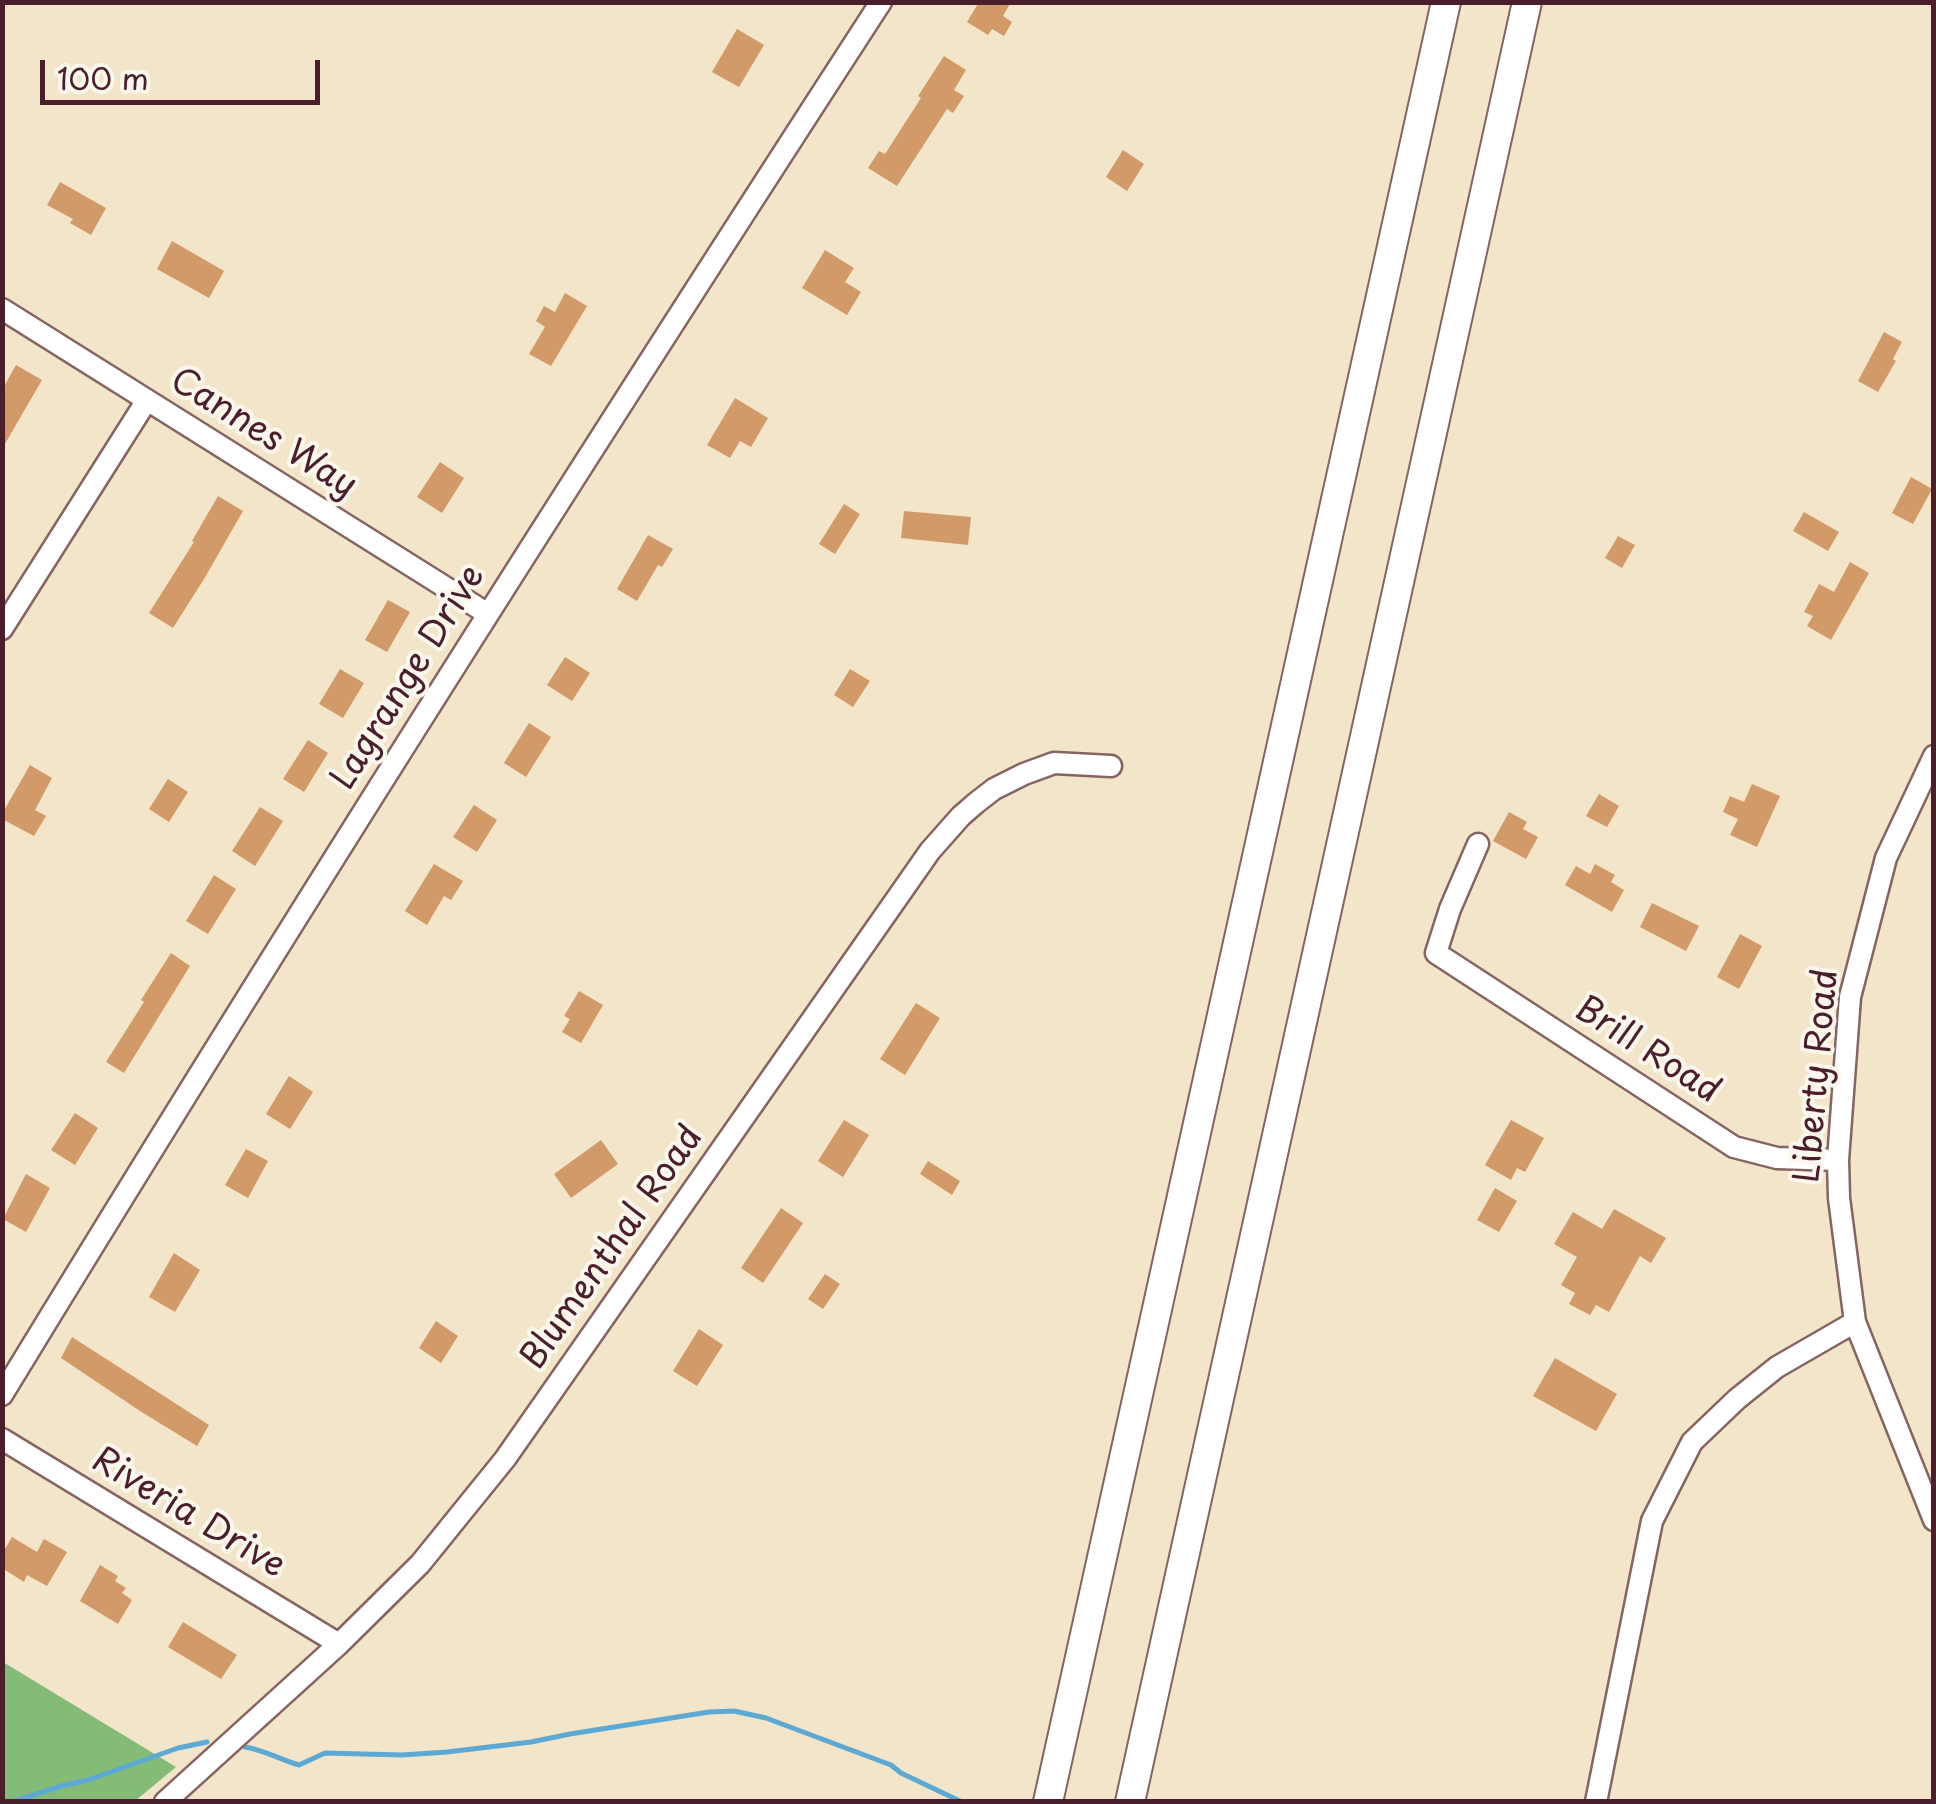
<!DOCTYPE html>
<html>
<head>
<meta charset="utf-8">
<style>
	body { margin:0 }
	#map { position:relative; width:1936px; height:1804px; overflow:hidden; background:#f2e5c9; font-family:"Playpen Sans",sans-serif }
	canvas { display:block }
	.frame { position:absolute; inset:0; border:5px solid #4a1f2b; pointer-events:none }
	.scale { position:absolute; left:40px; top:60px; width:280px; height:45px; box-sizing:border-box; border:5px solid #4a1f2b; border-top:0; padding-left:12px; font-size:30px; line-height:35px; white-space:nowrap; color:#4a1f2b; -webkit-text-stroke:8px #fbf7ec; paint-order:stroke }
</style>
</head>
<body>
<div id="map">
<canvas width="1936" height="1804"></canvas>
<div class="frame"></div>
<div class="scale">100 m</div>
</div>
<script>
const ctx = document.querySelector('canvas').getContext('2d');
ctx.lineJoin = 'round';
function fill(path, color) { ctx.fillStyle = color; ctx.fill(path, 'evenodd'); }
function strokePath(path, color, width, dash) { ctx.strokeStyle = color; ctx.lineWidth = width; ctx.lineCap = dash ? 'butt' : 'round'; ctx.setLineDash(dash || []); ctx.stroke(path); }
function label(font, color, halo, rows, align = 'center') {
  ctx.font = font + ' "Playpen Sans",sans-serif'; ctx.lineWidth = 8; ctx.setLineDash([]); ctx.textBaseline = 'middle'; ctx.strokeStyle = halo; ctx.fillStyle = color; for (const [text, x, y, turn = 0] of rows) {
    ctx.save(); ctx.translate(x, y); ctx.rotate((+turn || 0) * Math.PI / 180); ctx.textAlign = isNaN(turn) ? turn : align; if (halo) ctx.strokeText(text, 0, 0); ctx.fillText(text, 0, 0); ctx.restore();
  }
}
fill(new Path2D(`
	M3 1662 176 1767 135 1801H3Z`), '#83bb77');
strokePath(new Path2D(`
	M245 1747C264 1750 281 1760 299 1765L325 1753 402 1755 447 1752 531 1742 570 1734 709 1712 734 1711 766 1718 891 1765 901 1773 962 1802
	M12 1802 61 1786 88 1780 178 1748 207 1742`), '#5ba9d4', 5);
fill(new Path2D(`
	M979 2H1011L1003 16 1012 22 1004 36 992 29 988 35 967 22Z
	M737 29 764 45 739 87 712 72Z
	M944 56 966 70 954 90 964 96 953 113 947 109 897 186 868 168 879 151 885 154 921 98 918 96Z
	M1123 150 1144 164 1127 191 1106 177Z
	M60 182 106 208 91 235 70 223 73 219 47 205Z
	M172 241 224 271 209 298 157 269Z
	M825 250 854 268 845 282 861 292 847 315 802 288Z
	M565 293 587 306 551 366 529 354 545 327 536 321 544 306 555 312Z
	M1884 332 1902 342 1893 359 1896 361 1878 392 1858 381Z
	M16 365 42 380 2 449V390Z
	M735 398 768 418 751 447 740 441 730 458 707 445Z
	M440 462 464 478 442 513 417 497Z
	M1911 477 1932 489 1913 524 1892 513Z
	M218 496 243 511 204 579 173 628 149 613 194 542 192 541Z
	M844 504 860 514 835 554 819 544Z
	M904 511 971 517 968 545 901 538Z
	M1804 512 1839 532 1828 551 1793 531Z
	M648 535 673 549 662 567 658 565 637 601 617 589Z
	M1618 536 1635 545 1622 568 1605 558Z
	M1850 562 1869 573 1831 640 1807 626 1813 616 1804 612 1819 584 1834 592Z
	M388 600 410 612 387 652 365 640Z
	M565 657 590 673 572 701 547 685Z
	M340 669 364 683 343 718 319 704Z
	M850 669 870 681 853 707 834 695Z
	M529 723 551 737 526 777 504 763Z
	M308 740 328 753 304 792 283 779Z
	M30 765 52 778 35 810 46 816 34 836 2 819V814Z
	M168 779 188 792 169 822 149 809Z
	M1752 784 1780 796 1757 847 1730 835 1738 819 1723 812 1730 796 1744 802Z
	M1599 794 1619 806 1607 827 1586 816Z
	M474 805 497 820 477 852 453 837Z
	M260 807 283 821 255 866 232 851Z
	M1509 812 1527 822 1523 829 1538 837 1526 859 1493 841Z
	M434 864 463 881 451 900 444 896 427 925 405 911Z
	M1595 864 1615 875 1611 882 1624 890 1612 912 1565 885 1576 866 1590 874Z
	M214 875 236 889 208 934 186 921Z
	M1652 903 1699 926 1686 951 1640 927Z
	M1740 934 1762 946 1739 989 1717 977Z
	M171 953 190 966 124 1073 106 1062 144 1002 141 1000Z
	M579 991 603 1005 581 1043 562 1032 570 1019 564 1016Z
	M916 1003 940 1018 905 1075 880 1059Z
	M289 1076 313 1092 290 1129 266 1114Z
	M75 1113 98 1128 75 1165 51 1150Z
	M844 1120 869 1135 843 1177 818 1161Z
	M1511 1120 1544 1138 1525 1172 1517 1168 1511 1180 1485 1165Z
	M601 1140 618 1164 571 1198 554 1174Z
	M246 1149 268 1161 248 1198 225 1185Z
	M928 1161 960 1181 952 1195 920 1174Z
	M26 1174 50 1188 26 1232 3 1219Z
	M1495 1188 1517 1201 1499 1232 1477 1220Z
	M781 1208 803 1223 763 1283 741 1268Z
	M1614 1209 1666 1238 1651 1263 1640 1256 1609 1312 1596 1305 1590 1315 1569 1304 1575 1293 1561 1285 1577 1257 1554 1244 1573 1212 1602 1229Z
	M174 1253 200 1270 175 1312 149 1297Z
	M825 1274 840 1284 823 1309 808 1299Z
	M436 1321 458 1336 441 1363 419 1348Z
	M699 1329 723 1345 697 1386 673 1371Z
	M72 1337 209 1425 197 1446 140 1411 61 1358Z
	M1555 1358 1617 1394 1596 1431 1533 1396Z
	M12 1537 37 1552 44 1539 67 1552 47 1586 27 1575 24 1582 2 1568V1554Z
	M100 1565 118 1576 115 1581 126 1588 122 1593 132 1600 118 1624 80 1601Z
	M183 1622 237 1655 221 1679 168 1647Z`), '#d29a68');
const minor = new Path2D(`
	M2 309 488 614
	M2 629 147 400
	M1934 756 1886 858 1850 997 1838 1160 1839 1198 1855 1322 1934 1520
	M1478 844 1450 909 1436 953 1734 1147 1777 1158 1838 1160
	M2 1395C288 926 582 463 881 2
	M2 1439 339 1644
	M165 1802 339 1644 420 1564 505 1459 930 851 961 816 976 803 994 789 1024 774 1054 763 1111 766
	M1596 1802 1652 1521 1692 1442 1737 1399 1777 1367 1855 1322`);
const highway = new Path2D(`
	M1048 1802 1446 2
	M1130 1802 1527 2`);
strokePath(minor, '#856462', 25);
strokePath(highway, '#856462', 32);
strokePath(minor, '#fff', 20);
strokePath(highway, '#fff', 28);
label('35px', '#4a1f2b', '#fbf7ec', [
	["Cannes Way",263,434,32],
	["Lagrange Drive",409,678,-58],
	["Brill Road",1647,1051,33],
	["Liberty Road",1818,1076,-85],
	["Blumenthal Road",613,1248,-55],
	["Riveria Drive",188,1514,31]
]);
</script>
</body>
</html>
